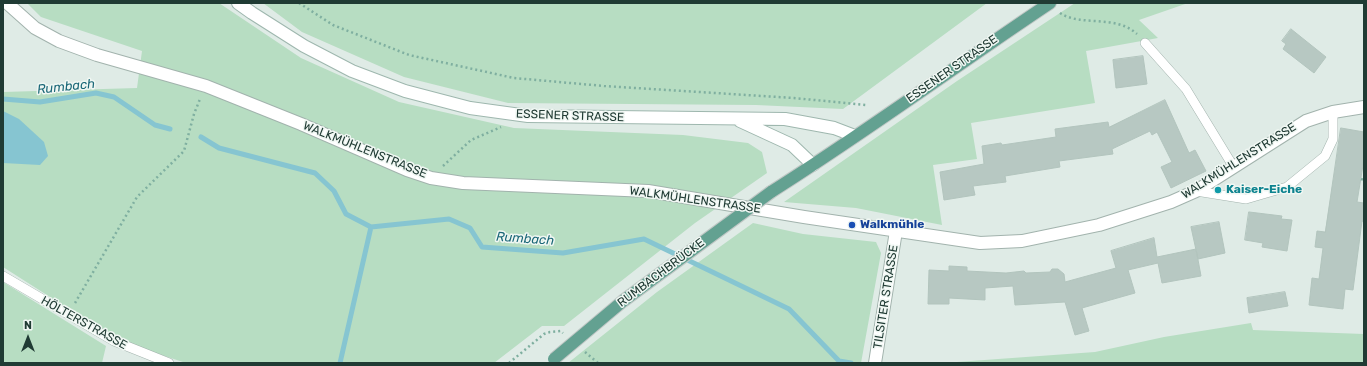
<!DOCTYPE html>
<html>
<head>
<meta charset="utf-8">
<style>
	body { margin:0 }
	#map { position:relative; width:1367px; height:366px; overflow:hidden; background:#dfebe6; font-family:Rubik,sans-serif }
	canvas { display:block }
	.frame { position:absolute; inset:0; border:4px solid #203b34; pointer-events:none }
	.north { position:absolute; left:8px; top:318px; width:40px; height:40px; -webkit-text-stroke:3px #f0f7f3; paint-order:stroke; rotate:0deg; font-size:11px; font-weight:700; line-height:16px; text-align:center; color:#203b34 }
	.north::after { content:''; display:block; margin:auto; width:14px; height:18px; background:#203b34; clip-path:polygon(50% 0,100% 100%,50% 72%,0 100%) }
</style>
</head>
<body>
<div id="map">
<canvas width="1367" height="366"></canvas>
<div class="frame"></div>
<div class="north">N</div>
</div>
<script>
const ctx = document.querySelector('canvas').getContext('2d');
ctx.lineJoin = 'round';
function fill(path, color) { ctx.fillStyle = color; ctx.fill(path, 'evenodd'); }
function strokePath(path, color, width, dash) { ctx.strokeStyle = color; ctx.lineWidth = width; ctx.lineCap = dash ? 'butt' : 'round'; ctx.setLineDash(dash || []); ctx.stroke(path); }
function label(font, color, halo, rows, align = 'center') {
  ctx.font = font + ' Rubik,sans-serif'; ctx.lineWidth = 3; ctx.setLineDash([]); ctx.textBaseline = 'middle'; ctx.strokeStyle = halo; ctx.fillStyle = color; for (const [text, x, y, turn = 0] of rows) {
    ctx.save(); ctx.translate(x, y); ctx.rotate((+turn || 0) * Math.PI / 180); ctx.textAlign = isNaN(turn) ? turn : align; if (halo) ctx.strokeText(text, 0, 0); ctx.fillText(text, 0, 0); ctx.restore();
  }
}
fill(new Path2D(`
	M27 3H219L301 58 399 102 514 128 683 135 748 143 762 152 767 173 695 223 564 326H542L494 363H186L119 341 3 267V92L137 88 142 51 41 17Z
	M263 3H987L843 109 756 105 508 103 404 77 302 32Z
	M1075 3H1188L1139 20 1158 38 1086 51 1095 103 971 123 977 159 933 165 942 225 856 208 784 202 957 81Z
	M753 223 803 234 876 242 881 253 861 363H568L657 292Z
	M3 282 106 346 102 363H3Z
	M1251 323 1253 330 1364 334V363H943L1095 352 1164 337Z`), '#b7ddc2');
fill(new Path2D(`
	M3 111 19 119 44 142 48 156 40 165 3 163Z`), '#86c5d1');
strokePath(new Path2D(`
	M3 99 40 102 96 93 114 97 155 125 170 129
	M201 137 219 148 315 173 334 191 346 214 371 227 449 219 470 228 482 247 563 253 644 239 789 309 839 361 851 363
	M340 363 371 227`), '#86c5d1', 5);
const building = new Path2D(`
	M1291 29 1326 57 1314 73 1283 49 1286 44 1282 41Z
	M1143 56 1147 84 1116 88 1113 60Z
	M1165 100 1189 153 1195 150 1206 171 1171 188 1161 167 1172 162 1157 132 1152 135 1150 131 1112 149 1113 154 1059 161 1060 167 1005 176 1006 182 973 186 975 195 944 200 940 172 984 164 982 146 1001 143 1002 145 1056 137 1055 129 1108 122 1109 127Z
	M1341 128 1364 132V159L1357 202 1364 203V222L1362 221 1353 290 1345 289 1343 309 1309 305 1312 278 1319 279 1323 248 1315 247 1317 231 1325 232Z
	M1249 212 1282 216 1281 219 1292 220 1287 251 1262 247 1263 243 1245 240Z
	M1219 222 1225 253 1198 259 1191 227Z
	M1154 238 1157 257 1196 249 1201 276 1162 283 1158 263 1128 270 1135 293 1082 308 1089 331 1075 335 1065 302 1015 305 1013 286 985 288V300L949 298V304H928L929 270 949 271V266L967 267V271L1006 273 1024 271 1026 273 1050 272 1052 269H1058L1064 274 1065 282 1116 268 1111 251Z
	M1285 292 1288 306 1249 313 1247 298Z`);
fill(building, '#b7c8c2');
strokePath(building, '#b2c4bd', 1);
const lane = new Path2D(`
	M1145 43 1186 89 1233 166
	M1196 191 1246 199 1287 187 1325 156 1333 139V112
	M3 276 114 341 169 363`);
const street = new Path2D(`
	M7 3 35 28 59 41 97 55 206 86 301 124 407 170 431 178 463 183 648 191 804 217 980 243 1022 241 1099 225 1171 202 1196 191 1306 121 1333 112 1364 107
	M875 363 896 231`);
const secondary = new Path2D(`
	M238 3 252 13 304 46 352 71 405 91 470 108 528 116 785 119 834 128 855 136
	M740 121 792 145 813 165`);
const primary = new Path2D(`
	M771 192C866 132 957 65 1050 3`);
strokePath(lane, '#a2b3ad', 10);
strokePath(street, '#a2b3ad', 14);
strokePath(secondary, '#9eb7ae', 14);
strokePath(primary, '#c1c8c6', 14);
strokePath(new Path2D(`
	M299 3 333 25 409 55 514 78 604 86 794 98 866 105
	M1060 13C1081 27 1115 14 1137 34
	M443 166 471 140 501 127
	M1361 179 1364 180
	M75 303 137 197 184 151 194 114 200 99
	M585 352 598 363
	M509 363 544 334 550 332 561 331 563 333`), '#7fafa0', 2.5, [2, 3]);
strokePath(lane, '#fff', 9);
strokePath(street, '#fff', 12);
strokePath(secondary, '#fff', 12);
strokePath(primary, '#63a191', 12);
const primaryBridge = new Path2D(`
	M554 359 623 301 771 192`);
strokePath(primaryBridge, '#c1c8c6', 14, []);
strokePath(primaryBridge, '#63a191', 12);
for (const [x, y, r, color] of [
	[1218,190,4,"#0f9aa8"],
	[852,225,4,"#1a4fb4"]
]) { const dot = new Path2D(); dot.arc(x, y, r, 0, 2 * Math.PI); ctx.fillStyle = color; ctx.fill(dot); strokePath(dot, '#f0f7f3', 1.5); }
label('12px', '#203b34', '#f0f7f3', [
	["ESSENER STRASSE",952,69,-35],
	["ESSENER STRASSE",570,116,2],
	["WALKMÜHLENSTRASSE",365,150,22],
	["WALKMÜHLENSTRASSE",1239,161,-32],
	["WALKMÜHLENSTRASSE",695,200,8],
	["RUMBACHBRÜCKE",661,273,-37],
	["TILSITER STRASSE",886,297,-81],
	["HÖLTERSTRASSE",84,323,29]
]);
label('bold 12px', '#0d838f', '#f0f7f3', [
	["Kaiser-Eiche",1226,190]
], 'left');
label('bold 12px', '#164399', '#f0f7f3', [
	["Walkmühle",860,225]
], 'left');
label('italic 13px', '#1a6777', '#f0f7f3', [
	["Rumbach",66,87,-6],
	["Rumbach",525,239,4]
]);
</script>
</body>
</html>
